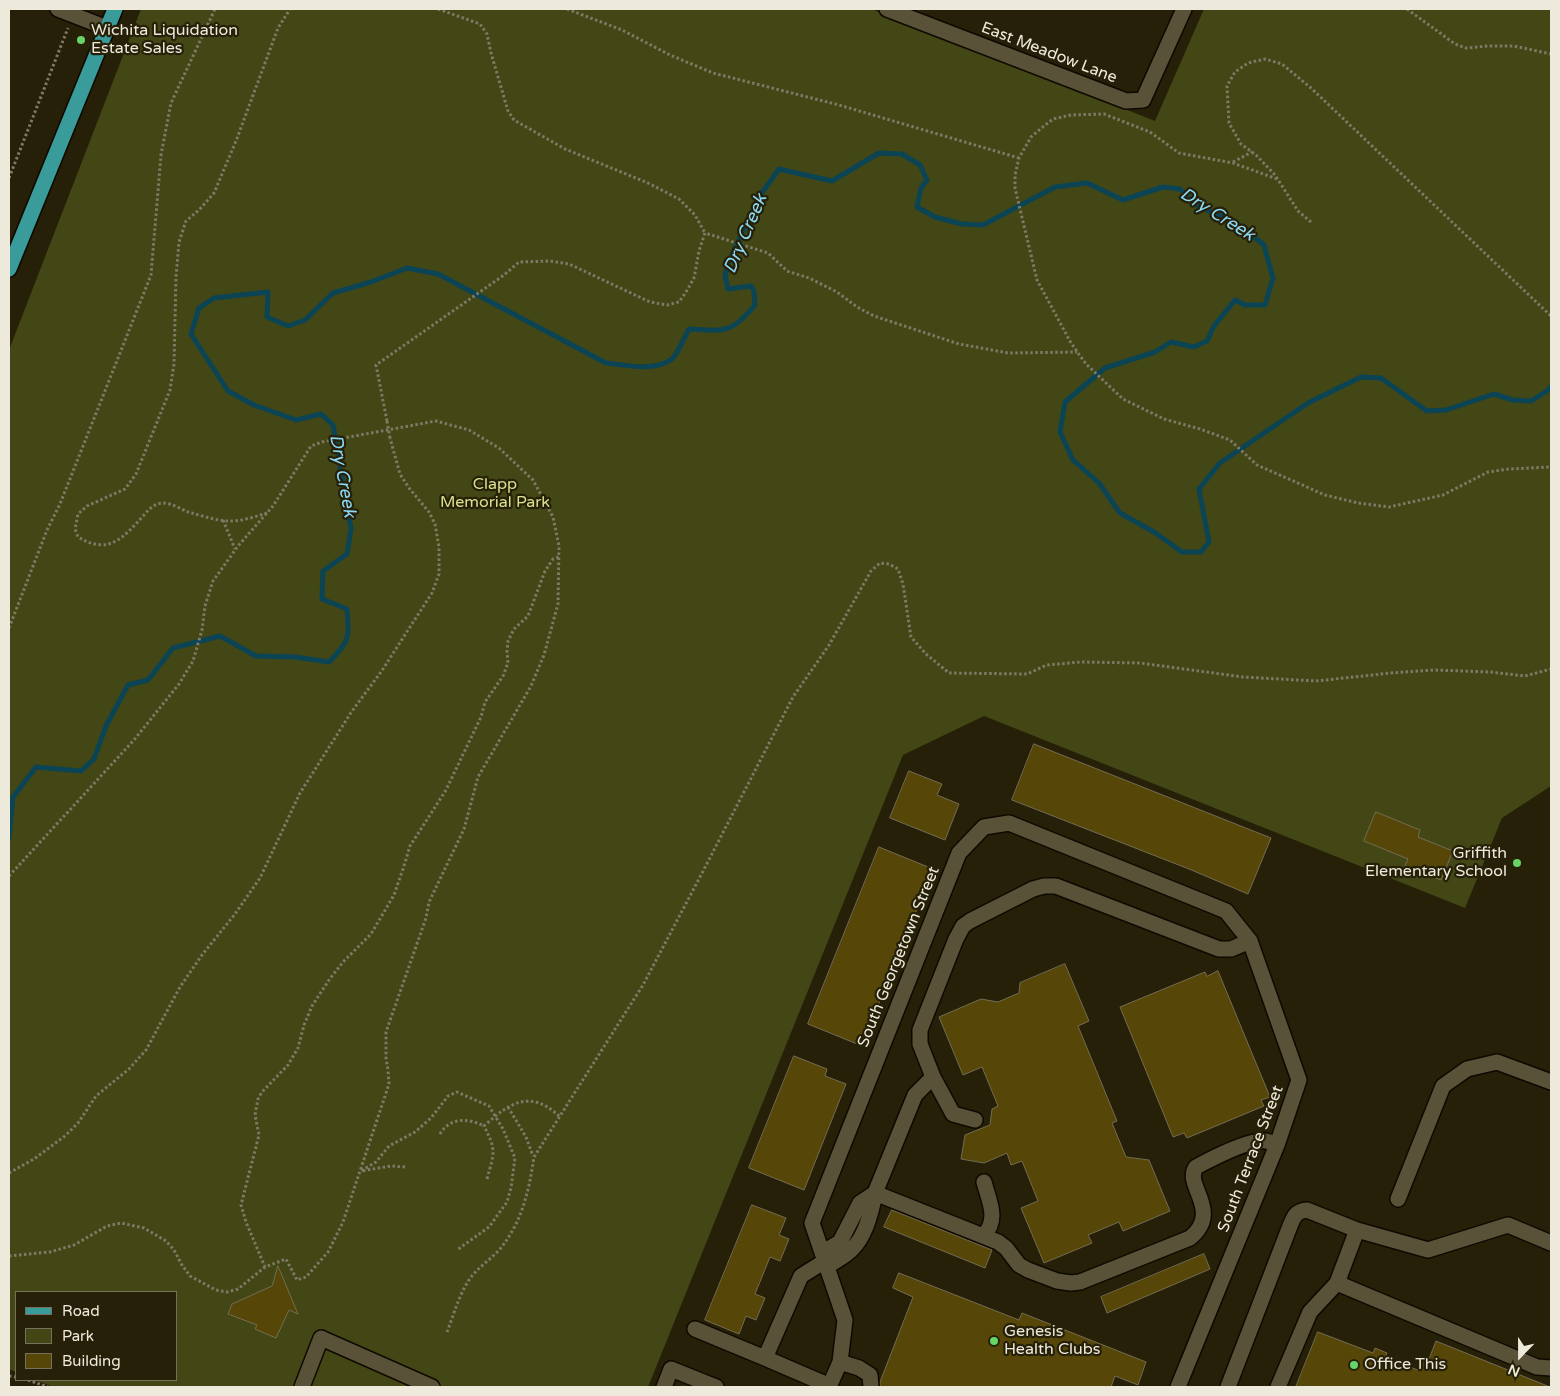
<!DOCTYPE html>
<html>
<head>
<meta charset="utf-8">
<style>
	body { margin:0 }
	#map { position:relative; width:1560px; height:1396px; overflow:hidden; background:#262008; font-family:"Varela Round",sans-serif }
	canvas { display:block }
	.frame { position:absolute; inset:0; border:10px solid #eeeadb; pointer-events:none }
	.legend { position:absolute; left:15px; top:1291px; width:162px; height:90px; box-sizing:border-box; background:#262008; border:1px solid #76715c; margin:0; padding:6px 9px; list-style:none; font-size:15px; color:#eeeadb }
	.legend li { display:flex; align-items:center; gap:10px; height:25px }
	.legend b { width:25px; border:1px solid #76715c }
	.north { position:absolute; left:1495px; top:1331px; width:50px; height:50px; -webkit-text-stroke:4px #262008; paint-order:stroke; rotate:202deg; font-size:14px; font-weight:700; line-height:20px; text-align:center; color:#eeeadb }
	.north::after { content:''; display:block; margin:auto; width:18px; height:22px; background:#eeeadb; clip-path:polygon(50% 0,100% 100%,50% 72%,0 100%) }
</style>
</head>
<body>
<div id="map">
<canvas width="1560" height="1396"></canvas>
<div class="frame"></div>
<ul class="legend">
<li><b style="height:6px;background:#399b9a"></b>Road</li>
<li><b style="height:14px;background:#424715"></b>Park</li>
<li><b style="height:14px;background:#564709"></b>Building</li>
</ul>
<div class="north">N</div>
</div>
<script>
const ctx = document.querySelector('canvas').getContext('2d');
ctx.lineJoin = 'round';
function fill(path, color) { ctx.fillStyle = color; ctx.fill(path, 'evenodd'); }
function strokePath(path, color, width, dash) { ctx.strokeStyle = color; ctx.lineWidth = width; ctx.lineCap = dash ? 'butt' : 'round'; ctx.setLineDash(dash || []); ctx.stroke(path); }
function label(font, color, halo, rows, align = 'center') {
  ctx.font = font + ' "Varela Round",sans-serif'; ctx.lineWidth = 4.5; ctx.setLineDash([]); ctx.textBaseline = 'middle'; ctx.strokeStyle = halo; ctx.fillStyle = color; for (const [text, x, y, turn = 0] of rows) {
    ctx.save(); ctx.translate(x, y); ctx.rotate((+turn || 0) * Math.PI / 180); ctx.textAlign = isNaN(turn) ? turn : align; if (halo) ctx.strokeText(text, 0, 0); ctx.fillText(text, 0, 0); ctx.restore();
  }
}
fill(new Path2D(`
	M141 9H871L1155 121 1204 9H1551V786L1502 818 1465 908 984 716 903 755 648 1387H54L35 1380H176V1292H16V1372L9 1369V350Z`), '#424715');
strokePath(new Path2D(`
	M9 838 13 797 36 767 81 771 94 759 106 726 128 685 148 680 173 648 220 636 256 656 295 657 329 662C349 642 350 638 347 609L322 599 323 571 347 554 351 529 333 425 321 414 296 420 254 405 228 391 191 334 199 308 214 298 268 292 267 317 288 326 305 320 333 293 371 282 407 268 438 274 606 363C626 365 654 372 672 359 677 355 685 336 689 329 725 331 731 334 755 305L754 291 751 286 728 289 725 276 729 261 759 197 779 169 832 181 879 153 902 154 920 165 927 180 921 188 917 207 935 217 962 224 983 225 1055 187 1087 183 1123 200 1163 187 1180 189 1199 207 1234 221 1264 245 1273 278 1265 305H1245L1235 300 1214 326 1207 341 1194 347 1171 342 1155 352 1105 368 1065 402 1060 432 1073 460 1099 483 1120 513 1154 532 1182 552H1201L1209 542 1199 489 1220 463 1308 403 1361 377 1381 378 1427 411 1446 410 1494 394 1513 400 1531 401 1547 391 1551 386`), '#0b4455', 5);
const building = new Path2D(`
	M1034 744 1271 838 1248 894 1189 869 1012 800Z
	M909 771 942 784 937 795 959 804 945 840 890 818Z
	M1376 812 1420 830 1418 837 1453 851 1441 880 1405 866 1408 859 1364 841Z
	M879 847 933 869 862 1046 808 1024Z
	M1065 964 1089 1021 1078 1026 1117 1121 1112 1123 1126 1157 1149 1160 1170 1211 1123 1231 1119 1222 1088 1235 1092 1243 1044 1263 1021 1208 1038 1201 1022 1161 1011 1165 1007 1153 984 1163 961 1159 965 1135 990 1125 992 1109 998 1106 982 1067 963 1075 939 1017 981 999 998 1002 1019 993 1020 983Z
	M1218 971 1270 1097 1261 1100 1264 1106 1187 1138 1184 1133 1173 1137 1120 1007 1205 972 1207 976Z
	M794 1056 827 1069 825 1076 846 1084 804 1190 749 1168Z
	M752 1205 786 1218 779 1235 789 1239 780 1261 770 1257 755 1294 765 1298 756 1320 746 1316 739 1334 705 1320Z
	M892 1210 992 1250 985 1268 884 1227Z
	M1204 1254 1210 1269 1107 1313 1101 1297Z
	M278 1266 298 1314 289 1310 276 1338 255 1329 257 1325 228 1314 232 1304 272 1286Z
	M899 1273 1019 1320 1022 1313 1146 1362 1138 1385 1115 1376 1111 1387H880V1382L913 1297 893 1288Z
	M1318 1332 1373 1353 1375 1348 1387 1353 1385 1358 1418 1370 1424 1357 1429 1359 1436 1341 1550 1387H1296Z`);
fill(building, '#564709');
strokePath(building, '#746c53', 1);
const minor = new Path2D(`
	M58 9 107 28
	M887 9 1126 101 1143 100 1184 9
	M1250 941 1231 949H1219L1056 886H1044L1033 889 970 921 963 926 956 939 920 1030V1044L933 1077 915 1095 875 1193 998 1242 1006 1248 1019 1265 1028 1270 1057 1281 1071 1283 1080 1282 1190 1238C1223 1211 1183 1185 1196 1167 1211 1159 1250 1139 1266 1141 1270 1142 1274 1144 1277 1145
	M933 1077 953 1114 975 1120
	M984 1182C989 1201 999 1219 984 1235
	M1398 1199 1443 1086 1467 1069 1497 1062 1551 1082
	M822 1253 840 1242 860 1203 875 1193C872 1210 866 1235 853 1248 846 1256 835 1261 827 1267
	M825 1261 801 1276 765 1358 830 1386
	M1337 1283 1537 1367 1551 1368
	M695 1329 765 1358
	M840 1362 859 1368 870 1375 871 1387
	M302 1387 321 1338 432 1387
	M664 1387 671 1369 716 1387
	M829 1387 840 1362 845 1320 812 1223 959 853 984 827 1009 823 1226 911 1250 941 1299 1080 1277 1145 1178 1387
	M1228 1387 1290 1226C1294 1216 1296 1211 1307 1210L1357 1230 1428 1250 1508 1225 1551 1243
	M1278 1387 1310 1312 1337 1283 1357 1230`);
const major = new Path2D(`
	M9 269 115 9`);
strokePath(minor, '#0f0900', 18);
strokePath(major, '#0f0900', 18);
strokePath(new Path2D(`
	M438 9 480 24 487 34 491 53 508 111 514 120 565 149 648 183 679 199 695 215 705 233
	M567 9 622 30 670 55 713 73 839 105 1019 158
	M1407 9 1455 44 1466 48 1488 46H1514L1551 54
	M1233 162 1252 152
	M9 178 68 28
	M1277 179 1233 163 1179 153 1150 132 1104 114 1071 115 1053 119 1044 126 1031 137 1019 158 1015 175V188L1037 280 1071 343 1086 364 1123 399 1164 419 1200 429 1230 440 1257 465 1325 495 1358 503 1389 507 1443 495 1488 472 1509 469 1551 467
	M1311 222 1298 211 1275 175 1256 155 1241 144 1229 123 1227 86 1235 72 1248 63 1265 59 1282 64 1311 88 1551 316
	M387 421 376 365 504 275 519 262 550 261 569 264 650 302 667 305 679 302 686 292 694 278 699 251 705 233 768 253 787 271 809 278 837 292 857 307 874 316 959 344 1008 353 1077 352
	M267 513C254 517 239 522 226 521 214 520 200 515 188 512 181 509 171 503 163 503 155 503 149 509 144 515 124 537 109 556 78 537L75 529 78 514 87 506 125 489 136 474 170 390 174 364 176 277 179 242 186 221 199 210 214 193 236 141 278 28 290 9
	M223 520 235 549
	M9 628 47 530 60 504 151 275 161 155 171 103 215 9
	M9 876 134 740 179 684 193 661 202 630 205 606 213 581 238 546 273 506 311 446 322 442 436 421 469 430 499 448 533 480 553 517 559 546 558 604 544 655 531 686 478 777 464 829 429 902 426 918 386 1032V1058L388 1070 389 1084 343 1222 328 1252 306 1277 297 1280 286 1259 265 1267 246 1222 241 1205 259 1135 255 1115 258 1099 262 1092 288 1065 298 1048 304 1025 312 1006 329 980 343 962 371 934 394 895 403 869 410 846 446 790 481 717 485 702 503 676 508 663 507 651 508 641 514 629 528 616 545 571 553 559 559 557
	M508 1107 526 1137 533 1156
	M440 1134C450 1117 468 1118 484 1126
	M405 1167 391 1166 361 1171 376 1162 389 1146 415 1132 431 1118 448 1096 457 1092 489 1106 503 1129 515 1158 511 1188 507 1202 489 1227 457 1250
	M9 1173 34 1159 65 1136 78 1123 96 1096 129 1069 146 1050 180 987 202 955 235 914 260 878 300 793 352 711 381 672 432 593 439 574V547L435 524 429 512 409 488 400 474 390 438
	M487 1179C494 1153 497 1151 484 1126 509 1103 530 1089 559 1116
	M9 1256 50 1252 74 1245 107 1226 121 1223 144 1228 166 1241 174 1250 182 1265 190 1276 216 1290 227 1292 238 1289 265 1267
	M447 1332C454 1314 460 1291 472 1276 480 1266 491 1259 500 1249 522 1222 529 1191 534 1157L643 985 700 877 793 697 829 645 871 571 880 563 889 564 898 569 903 584 911 637 926 654 949 673 1027 674 1047 665 1081 662 1140 663 1243 677 1316 681 1391 673 1434 670 1490 672 1525 676 1551 669
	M9 1376 16 1377
	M28 1380 48 1387`), '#7f7965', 3, [2.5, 2.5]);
strokePath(minor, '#595239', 15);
strokePath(major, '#399b9a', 15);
strokePath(new Path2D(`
	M387 421 390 438`), '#7f7965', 3, [2.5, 2.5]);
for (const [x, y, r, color] of [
	[81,40,5,"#66d466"],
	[1517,863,5,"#66d466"],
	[994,1341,5,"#66d466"],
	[1354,1365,5,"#66d466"]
]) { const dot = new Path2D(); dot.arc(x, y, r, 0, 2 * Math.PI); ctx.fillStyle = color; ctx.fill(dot); strokePath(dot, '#262008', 2); }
label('16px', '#eeeadb', '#262008', [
	["Wichita Liquidation",91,31],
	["Estate Sales",91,49],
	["Griffith",1507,854,"right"],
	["Elementary School",1507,872,"right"],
	["Genesis",1004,1332],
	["Health Clubs",1004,1350],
	["Office This",1364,1365]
], 'left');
label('16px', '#eeeadb', '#262008', [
	["East Meadow Lane",1049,53,21],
	["South Georgetown Street",899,957,-68],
	["South Terrace Street",1251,1159,-69]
]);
label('16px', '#d7e18d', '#262008', [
	["Clapp",495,485],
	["Memorial Park",495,503]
]);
label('italic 18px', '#8cd9f5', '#262008', [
	["Dry Creek",1217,215,32],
	["Dry Creek",746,234,-67],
	["Dry Creek",342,476,80]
]);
</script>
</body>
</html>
